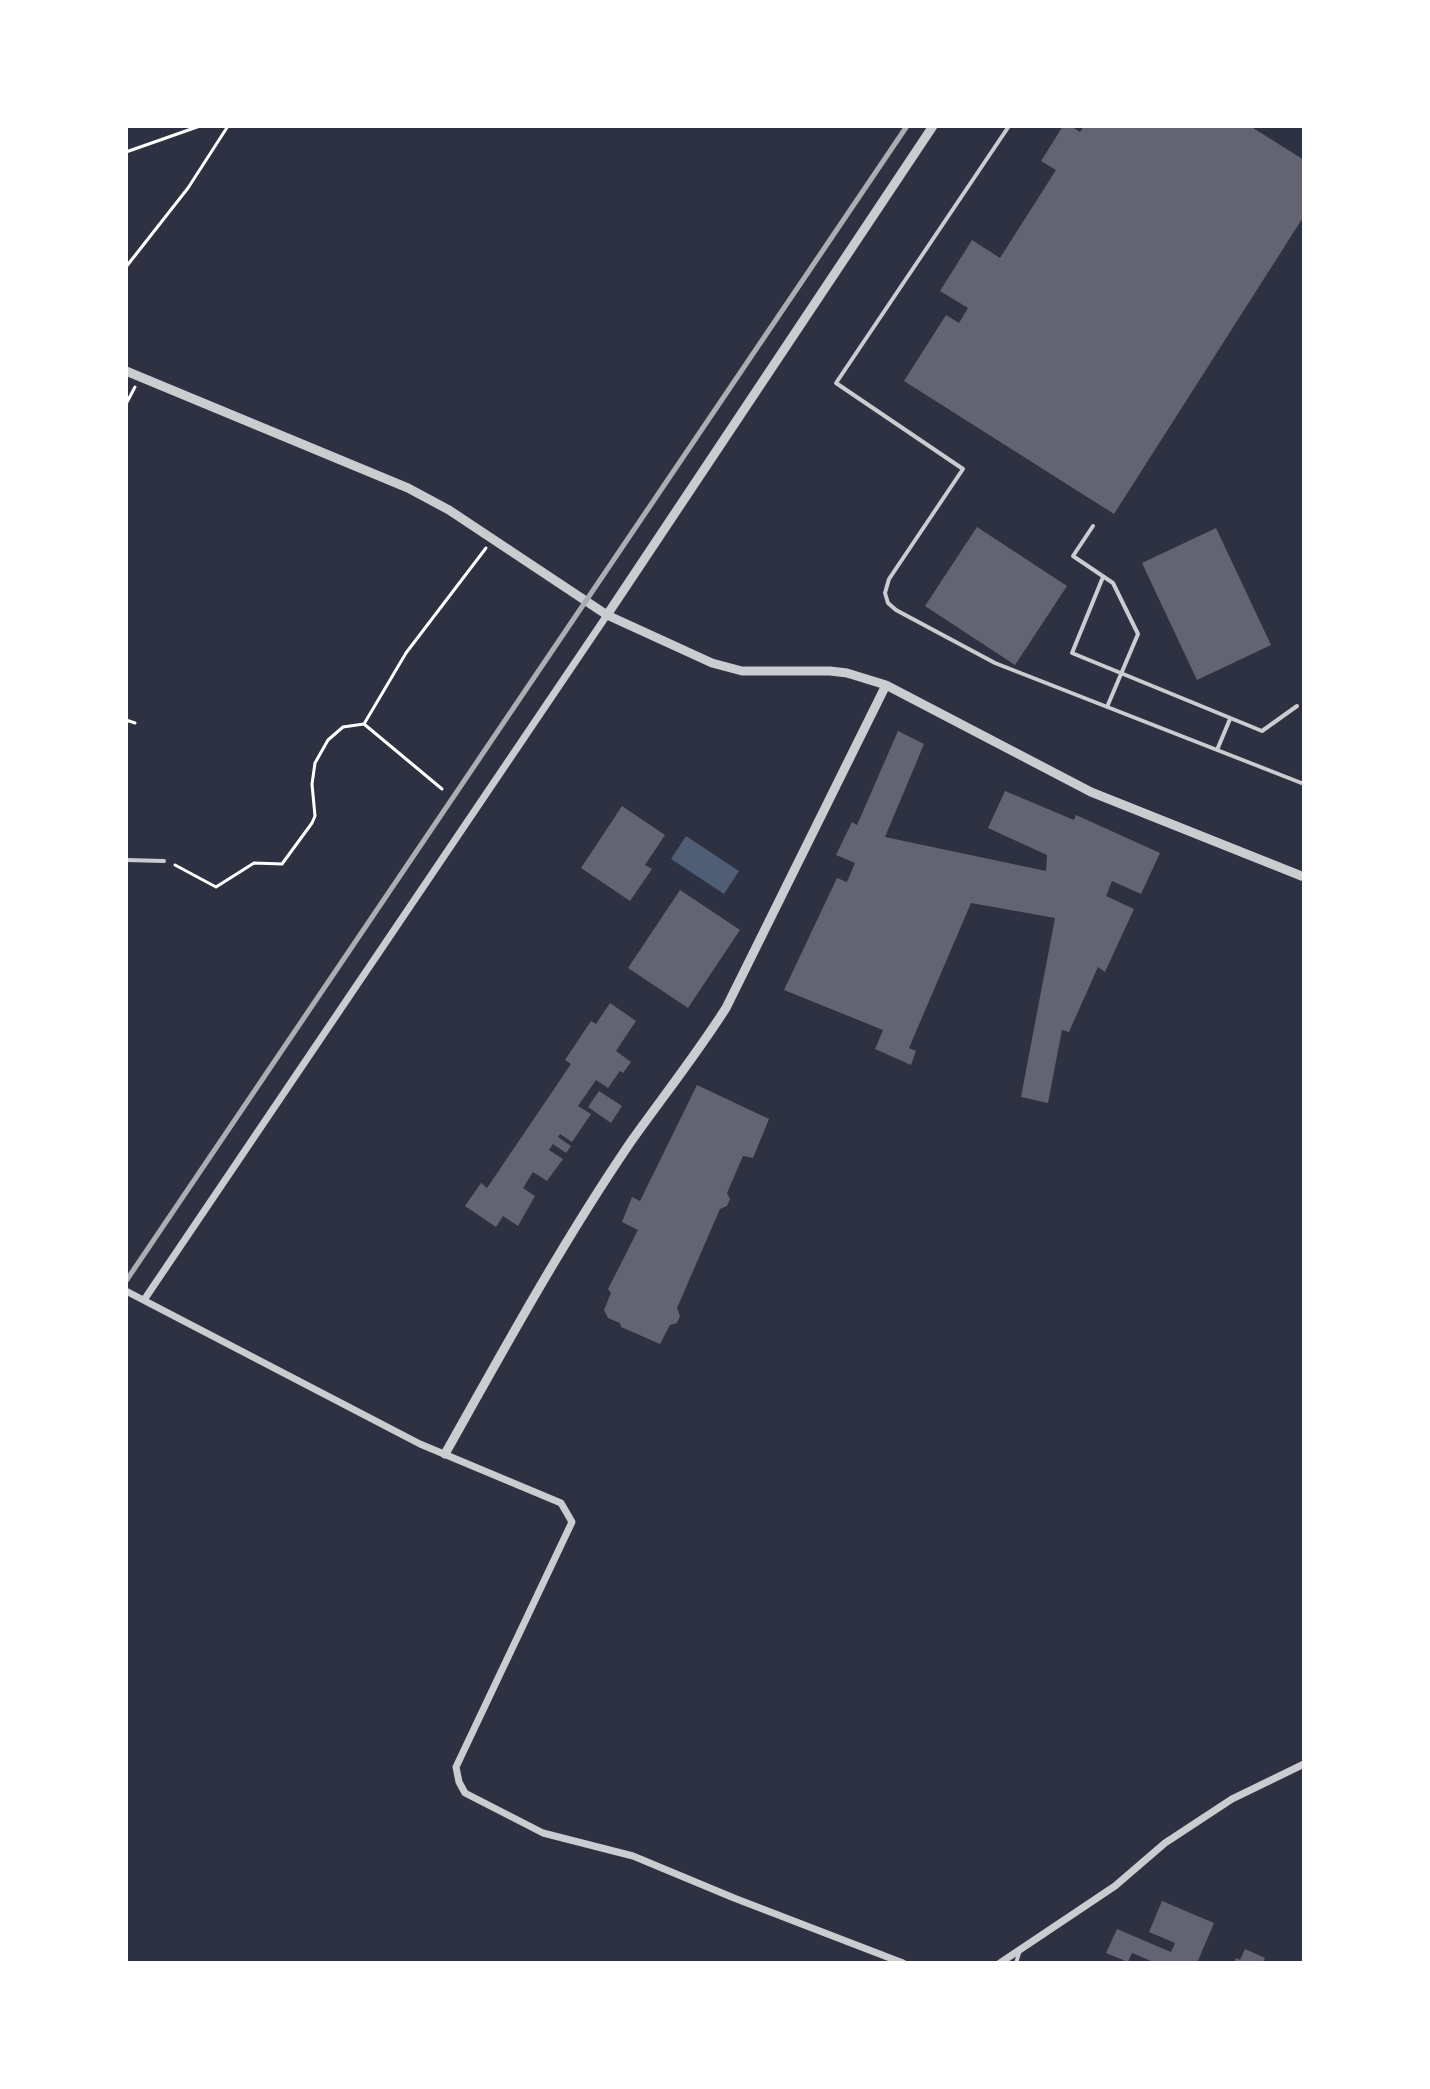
<!DOCTYPE html>
<html>
<head>
<meta charset="utf-8">
<style>
	body { margin:0 }
	#map { position:relative; width:1430px; height:2089px; overflow:hidden; background:#2d3142; font-family:Rubik,sans-serif }
	canvas { display:block }
	.frame { position:absolute; inset:0; border:128px solid #fff; pointer-events:none }
</style>
</head>
<body>
<div id="map">
<canvas width="1430" height="2089"></canvas>
<div class="frame"></div>
</div>
<script>
const ctx = document.querySelector('canvas').getContext('2d');
ctx.lineJoin = 'round';
function fill(path, color) { ctx.fillStyle = color; ctx.fill(path, 'evenodd'); }
function strokePath(path, color, width, dash) { ctx.strokeStyle = color; ctx.lineWidth = width; ctx.lineCap = dash ? 'butt' : 'round'; ctx.setLineDash(dash || []); ctx.stroke(path); }
fill(new Path2D(`
	M686 836 739 871 724 894 671 859Z`), '#4f5d75');
fill(new Path2D(`
	M1063 126H1071L1080 132 1084 126H1250L1304 160V216L1114 514 904 381 946 315 959 323 968 308 940 291 972 240 1000 258 1056 170 1041 161Z
	M977 527 1067 586 1015 665 925 606Z
	M1216 528 1271 645 1197 680 1142 563Z
	M898 731 924 744 885 837 1046 871 1047 855 988 828 1005 791 1074 820 1076 815 1160 853 1141 894 1112 881 1106 896 1134 909 1105 972 1098 967 1069 1032 1062 1030 1048 1103 1021 1097 1055 918 971 903 909 1048 916 1051 911 1065 875 1049 883 1030 784 990 837 878 847 882 855 863 836 855 852 822 857 825Z
	M622 806 665 835 645 865 652 869 630 901 581 868Z
	M680 890 740 930 688 1008 628 968Z
	M610 1003 636 1021 616 1051 631 1062 623 1073 620 1071 608 1088 596 1080 578 1106 591 1114 572 1142 560 1134 558 1137 571 1146 566 1153 553 1144 549 1150 563 1159 547 1181 533 1172 523 1188 535 1196 518 1226 503 1216 496 1227 465 1206 481 1183 487 1188 571 1064 565 1060 591 1021 596 1024Z
	M697 1085 769 1119 753 1158 743 1156 727 1193 730 1199 727 1206 720 1209 677 1308 680 1316 677 1323 670 1325 660 1344 621 1327 620 1323 608 1318 604 1310 611 1293 608 1289 638 1230 622 1222 632 1197 640 1201Z
	M599 1091 622 1106 611 1123 588 1107Z
	M1162 1901 1214 1923 1197 1963H1156L1132 1953 1128 1962 1106 1953 1117 1929 1171 1952 1175 1943 1149 1932Z
	M1245 1949 1265 1958 1263 1963H1234L1236 1958 1240 1960Z`), '#626471');
strokePath(new Path2D(`
	M126 152 200 126
	M126 267 188 188 228 126
	M126 404 135 387
	M126 720 135 723
	M364 724 406 653 486 548
	M175 865 216 887 254 863 282 864 312 823 315 816 312 784 315 763 328 740 343 727 364 724 442 789`), '#fff', 3);
strokePath(new Path2D(`
	M1009 126 836 383 963 469 889 579 885 593 888 603 896 610 995 663 1304 784
	M1093 526 1073 556 1113 583 1138 634 1107 707
	M1103 577 1072 653 1262 731 1297 706
	M1217 750 1230 719
	M126 860 164 861
	M1016 1963 1020 1950`), '#caccd0', 4);
strokePath(new Path2D(`
	M126 1291 420 1444 561 1503 572 1522 456 1767 459 1782 465 1793 543 1833 633 1856 734 1898 903 1963
	M144 1300 607 615
	M1000 1963 1115 1886 1165 1843 1232 1799 1304 1764`), '#caccd0', 7);
strokePath(new Path2D(`
	M126 371 408 488 449 510 607 615 712 663 742 671H830L847 673 886 685 1091 792 1304 877
	M607 615 933 126
	M445 1454C504 1349 562 1243 630 1143 662 1098 696 1055 726 1008L886 685`), '#caccd0', 9);
strokePath(new Path2D(`
	M126 1281 907 126`), '#abadb3', 5);
</script>
</body>
</html>
